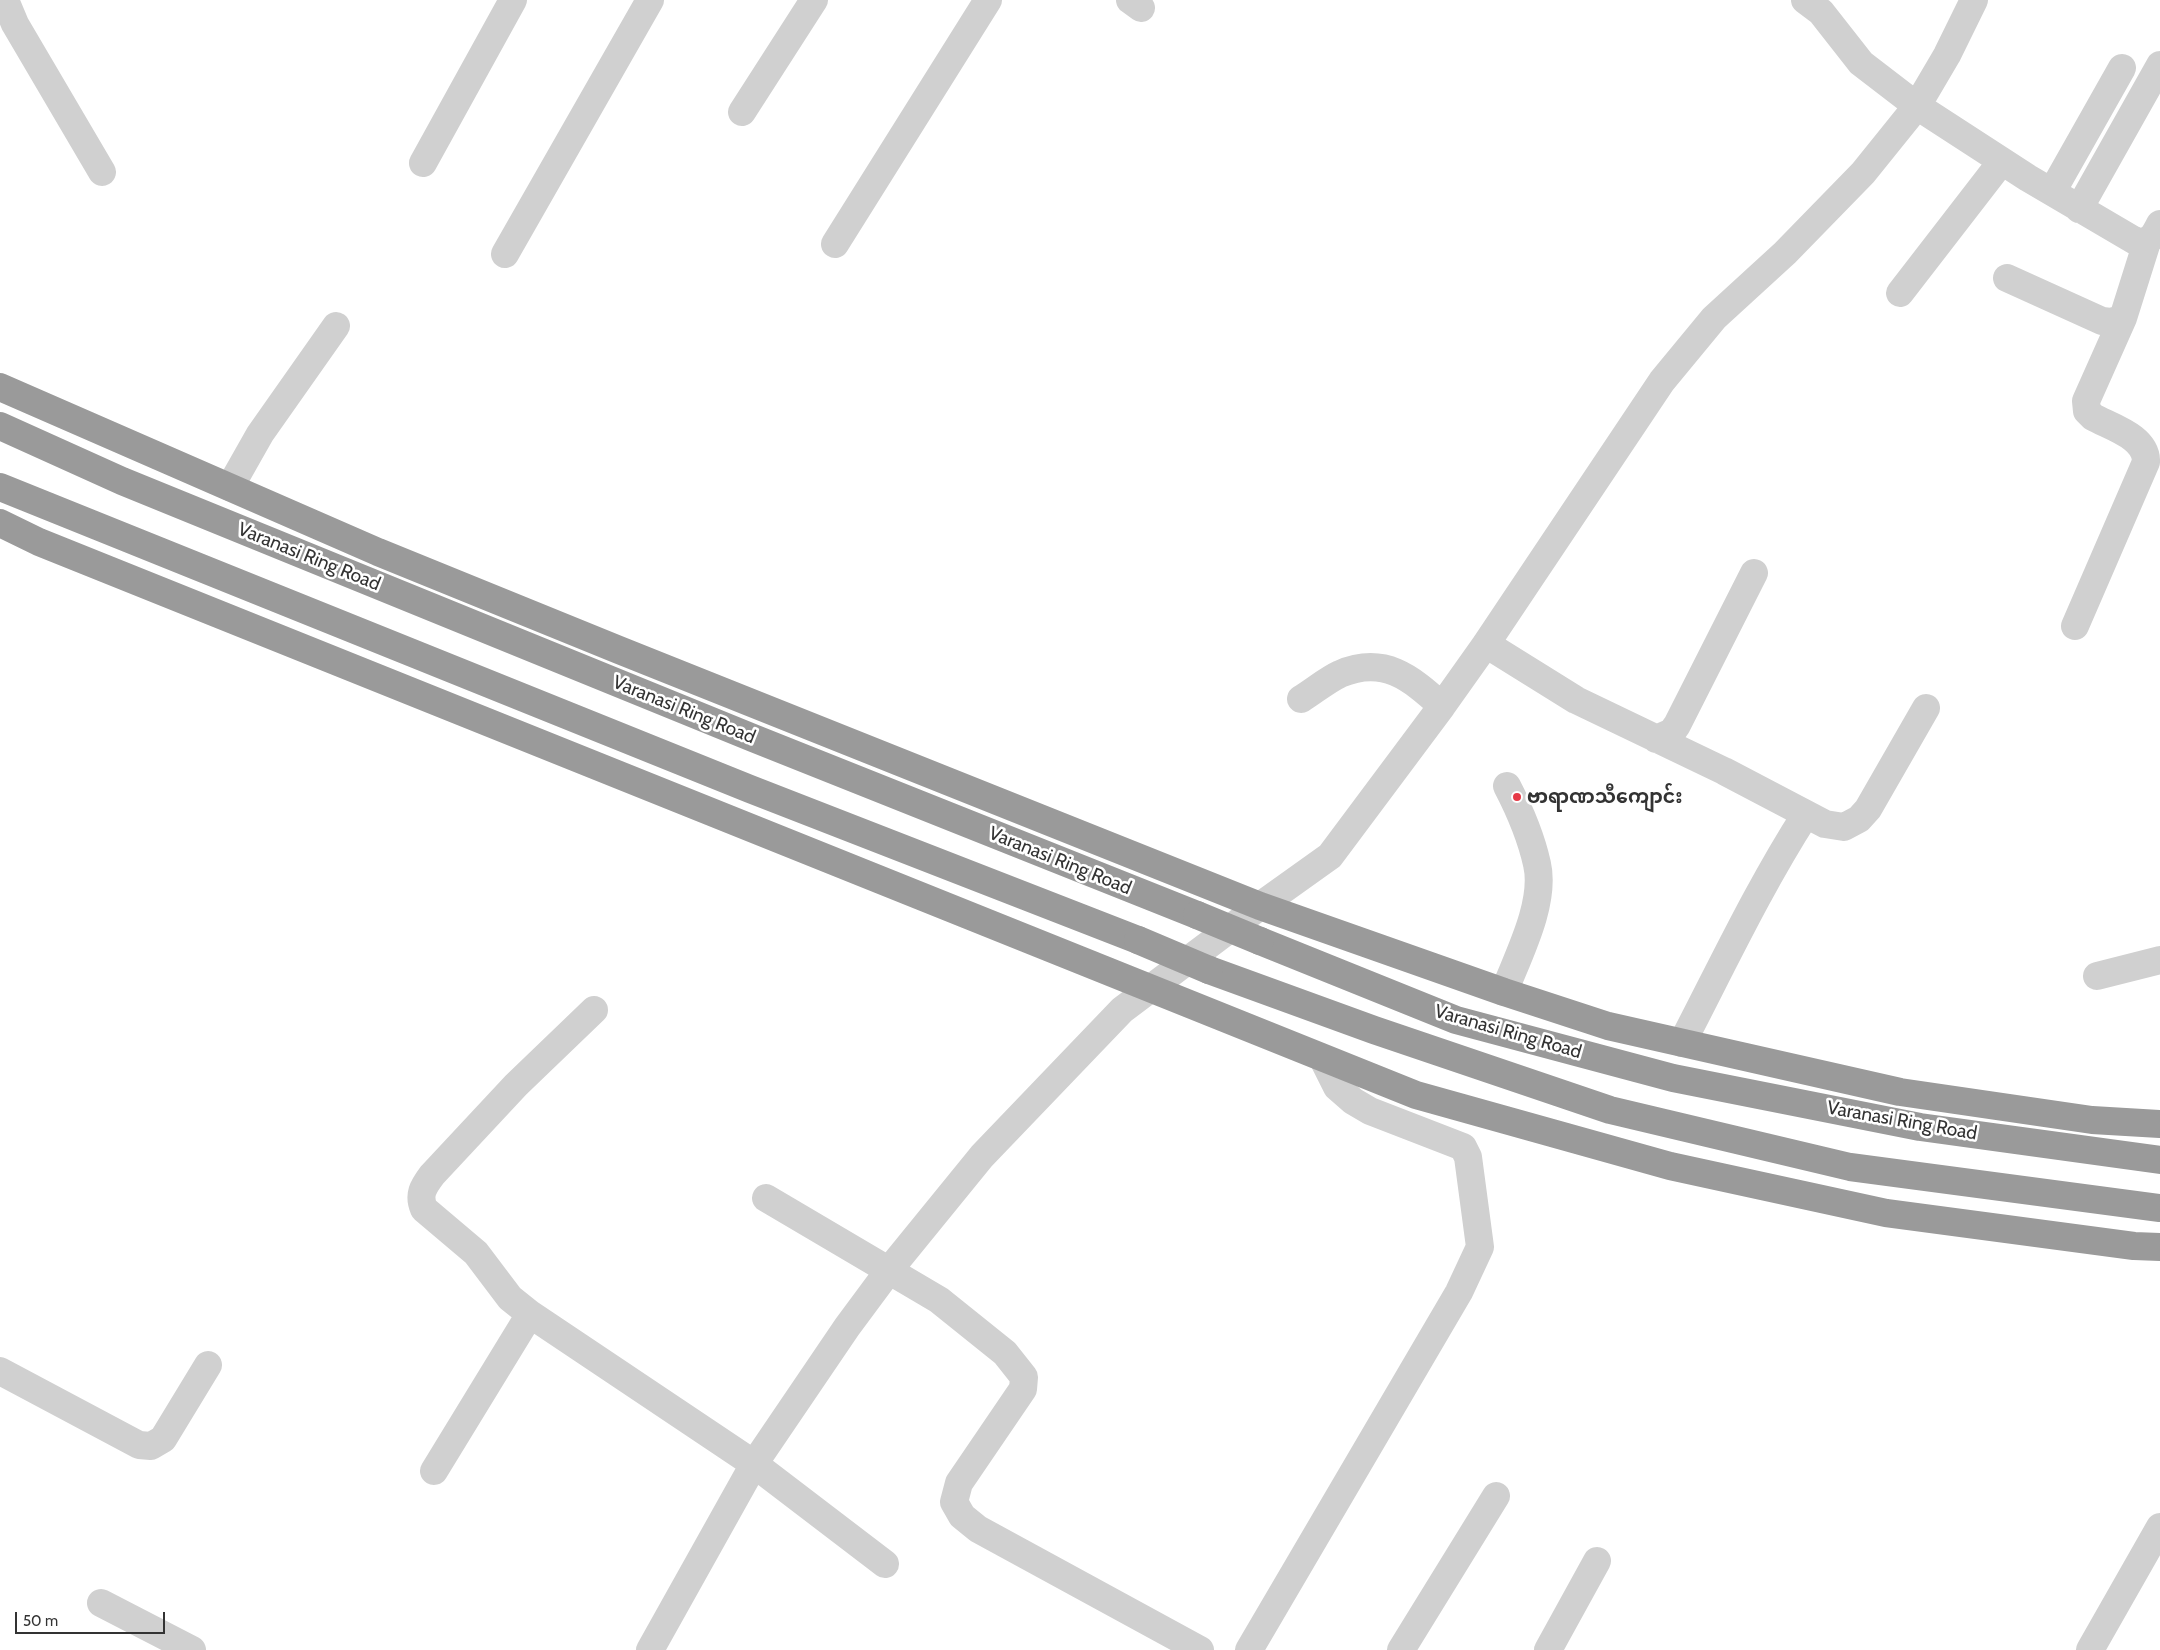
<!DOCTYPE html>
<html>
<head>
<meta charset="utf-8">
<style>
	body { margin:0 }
	#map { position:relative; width:2160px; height:1650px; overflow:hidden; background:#fff; font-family:Cabin,sans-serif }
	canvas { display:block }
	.scale { position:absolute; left:15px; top:1612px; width:150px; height:22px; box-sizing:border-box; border:2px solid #333; border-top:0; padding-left:6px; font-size:15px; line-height:18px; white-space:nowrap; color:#333; -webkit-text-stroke:4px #fff; paint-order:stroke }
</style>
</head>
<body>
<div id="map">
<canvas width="2160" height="1650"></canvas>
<div class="scale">50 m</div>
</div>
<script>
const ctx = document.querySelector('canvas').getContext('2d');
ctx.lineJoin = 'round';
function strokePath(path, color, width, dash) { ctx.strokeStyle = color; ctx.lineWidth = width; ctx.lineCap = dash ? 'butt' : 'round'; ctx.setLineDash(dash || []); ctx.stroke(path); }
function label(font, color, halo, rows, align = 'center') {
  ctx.font = font + ' Cabin,"Noto Sans Myanmar",sans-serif'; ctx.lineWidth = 5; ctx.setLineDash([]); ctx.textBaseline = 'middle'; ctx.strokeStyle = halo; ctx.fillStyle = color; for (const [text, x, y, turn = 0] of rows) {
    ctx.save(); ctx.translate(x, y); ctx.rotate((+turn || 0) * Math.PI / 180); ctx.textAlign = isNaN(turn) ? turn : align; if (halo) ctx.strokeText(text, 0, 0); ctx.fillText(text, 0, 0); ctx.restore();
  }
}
strokePath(new Path2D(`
	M5 0 15 24 102 172
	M1130 0 1141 8
	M1805 0 1821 12 1861 63 1917 106 2028 178 2137 242C2151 242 2154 236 2160 224
	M742 112 814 0
	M423 163 513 0
	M2052 192 2122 68
	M2079 209 2160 65
	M835 244 988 0
	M505 254 650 0
	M2007 278 2102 321 2111 322 2123 318
	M1900 293 2002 161
	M230 487 260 434 336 326
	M2075 626 2146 462C2147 437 2111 427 2093 417L2087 411 2086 401 2123 318 2147 242
	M1486 644 1576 700 1724 771 1825 824 1844 827 1859 819 1868 809 1926 708
	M1301 699C1314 691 1327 680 1340 674 1384 655 1411 678 1442 706
	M1656 739 1672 732 1677 725 1754 573
	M2097 976 2160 960
	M1504 992C1518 956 1546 903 1537 864 1531 837 1520 811 1507 786
	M594 1010 516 1085 432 1175C423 1187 418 1195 424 1209L476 1253 510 1298 530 1314 754 1464 885 1564
	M1682 1043C1722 966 1759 887 1806 814
	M766 1198 939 1300 1005 1353 1024 1377 1023 1389 959 1483 954 1502 962 1516 978 1529 1200 1650
	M0 1371 139 1445 151 1446 163 1439 208 1365
	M434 1471 530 1314
	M101 1603 192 1650
	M650 1650 754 1464 847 1327 890 1269 982 1156 1122 1010 1260 906 1330 856 1442 706 1486 644 1662 381 1714 318 1785 253 1863 173 1917 106 1947 55 1974 0
	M1249 1650 1459 1292 1480 1247 1468 1157 1463 1147 1370 1111 1353 1101 1337 1087 1323 1059
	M1401 1650 1496 1496
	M1548 1650 1597 1561
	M2090 1650 2160 1527`), '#d0d0d0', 28);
strokePath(new Path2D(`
	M0 387 378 552 619 650 1260 906 1504 992 1608 1026 1900 1092 2092 1120 2160 1124
	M0 426 122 481 753 738 1197 915
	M0 487 750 789 1138 940
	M0 523 39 542 1416 1095 1670 1166 1886 1213 2134 1246 2160 1247
	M1260 941 1456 1020 1673 1078 1920 1127 2160 1160
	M1209 970 1374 1030 1610 1110 1850 1167 2160 1208`), '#9a9a9a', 28);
strokePath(new Path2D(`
	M1197 915 1260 941
	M1138 940 1209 970`), '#9a9a9a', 28);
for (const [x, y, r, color] of [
	[1517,797,5,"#e63946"]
]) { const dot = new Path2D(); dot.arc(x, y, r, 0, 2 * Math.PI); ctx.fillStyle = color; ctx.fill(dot); strokePath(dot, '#fff', 2); }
label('19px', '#333', '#fff', [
	["Varanasi Ring Road",309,557,22],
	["Varanasi Ring Road",684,710,22],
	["Varanasi Ring Road",1060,861,22],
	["Varanasi Ring Road",1508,1032,16],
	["Varanasi Ring Road",1902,1121,10]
]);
label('bold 19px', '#333', '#fff', [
	["ဗာရာဏသီကျောင်း",1527,797]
], 'left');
</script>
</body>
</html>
